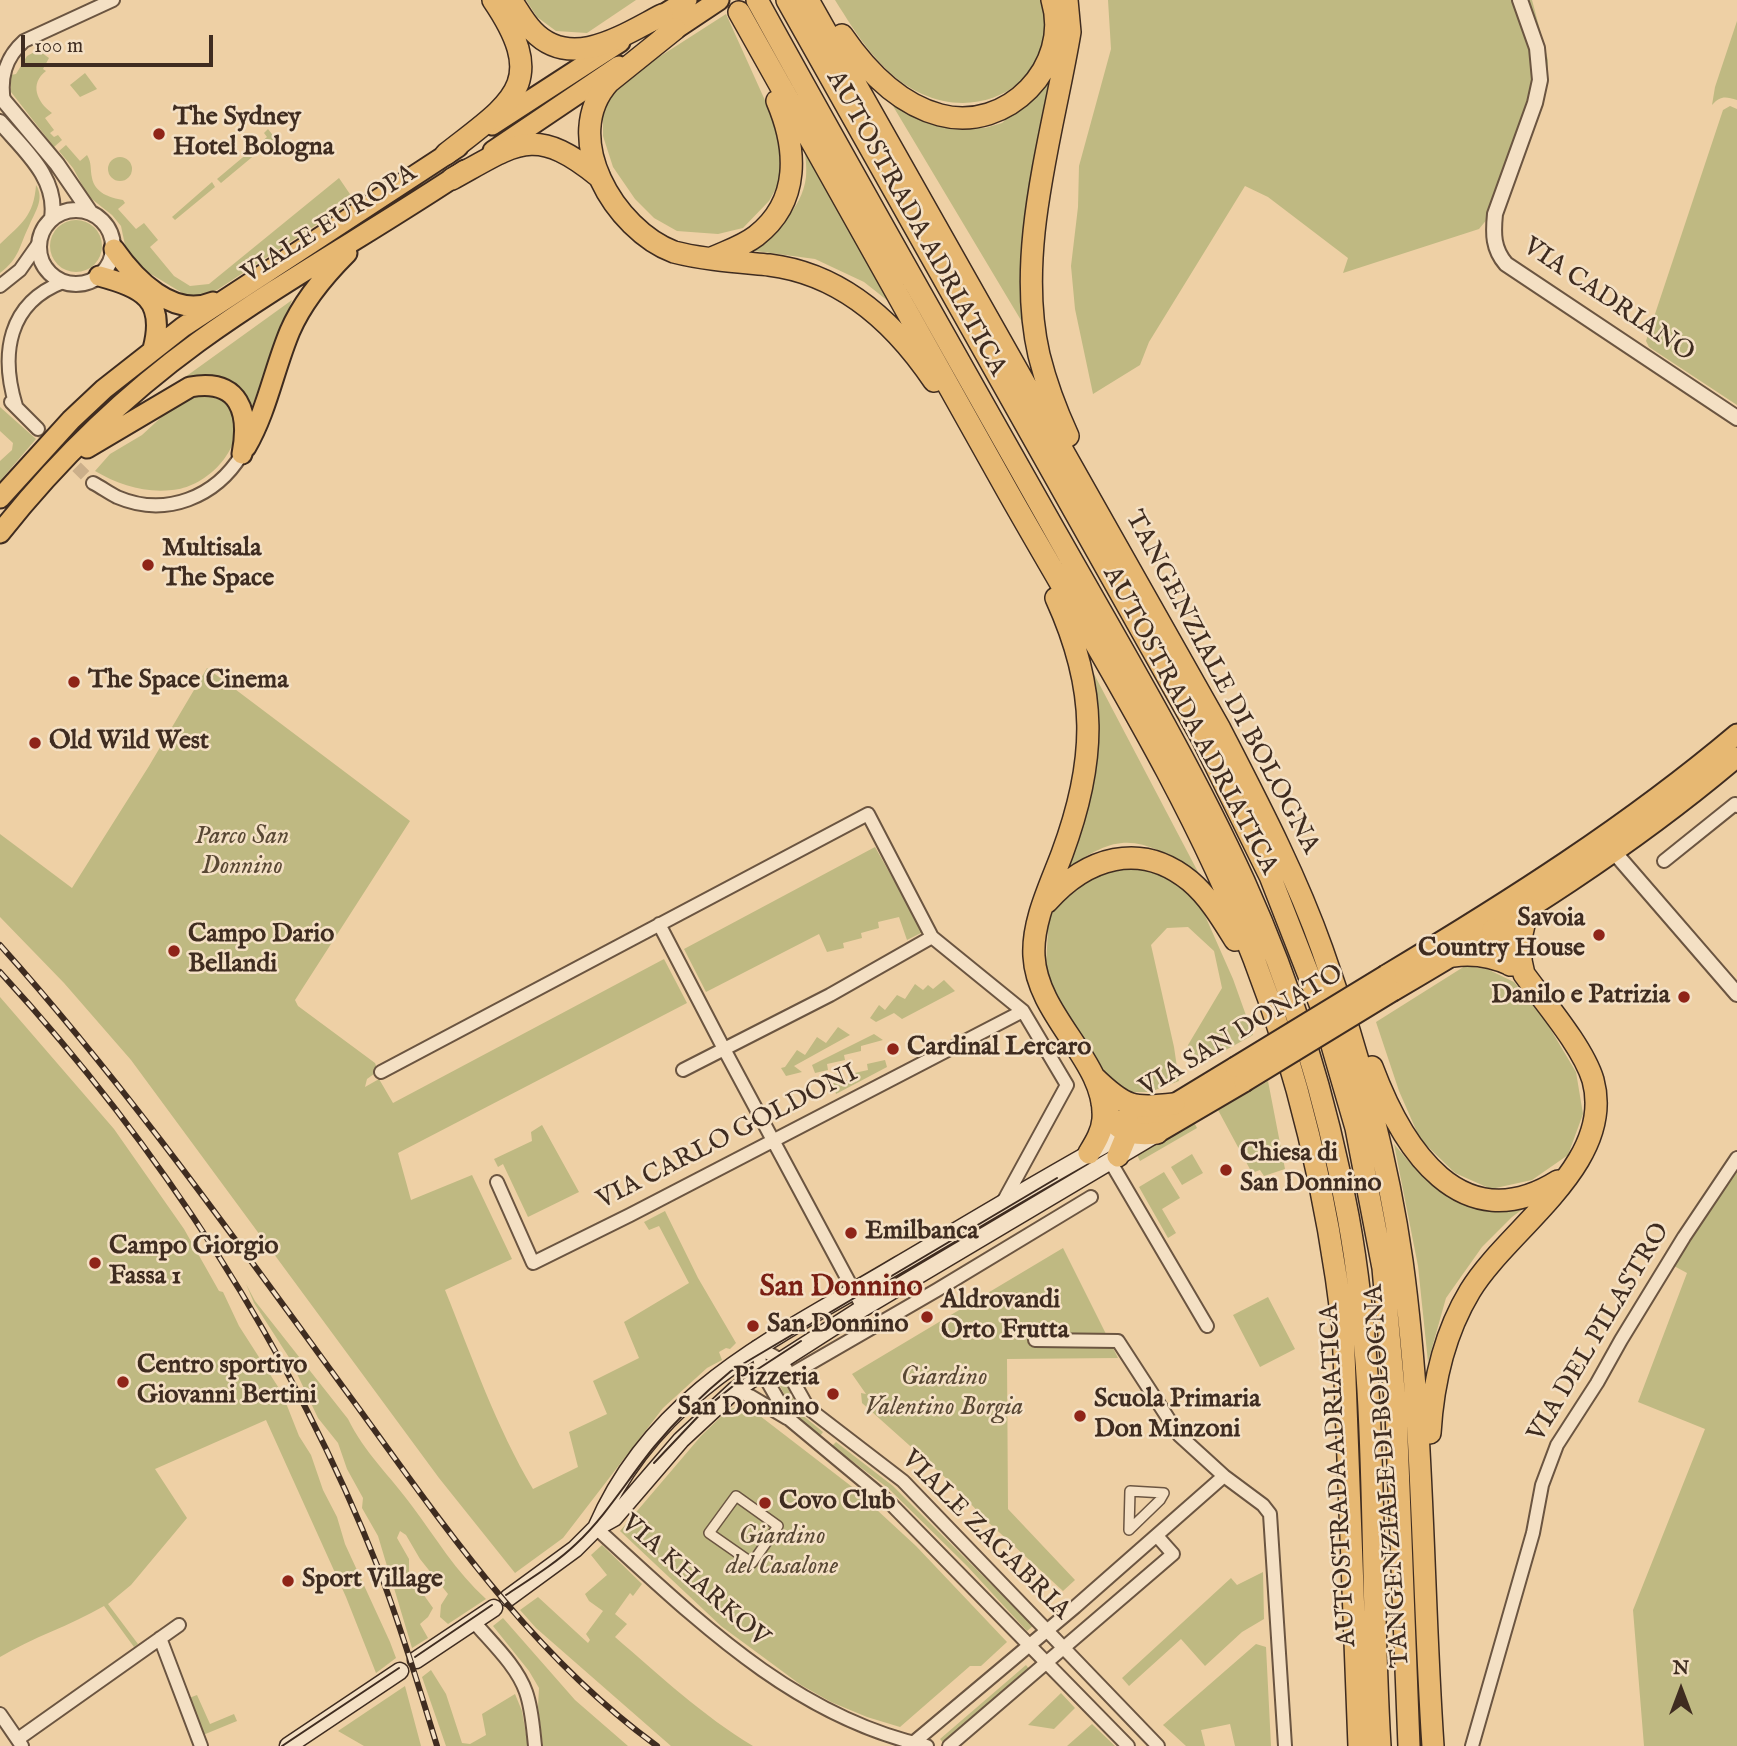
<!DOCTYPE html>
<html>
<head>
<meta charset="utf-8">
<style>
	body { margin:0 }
	#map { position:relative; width:1737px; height:1746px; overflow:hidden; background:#eed0a5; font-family:"IM FELL English",serif }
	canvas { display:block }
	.north { position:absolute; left:1646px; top:1655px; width:70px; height:70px; -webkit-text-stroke:5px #f4e0c4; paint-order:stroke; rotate:0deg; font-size:19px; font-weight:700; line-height:28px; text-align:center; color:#3f2c20 }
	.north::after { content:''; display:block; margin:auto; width:24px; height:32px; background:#3f2c20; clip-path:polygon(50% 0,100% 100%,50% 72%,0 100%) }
	.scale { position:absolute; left:21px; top:35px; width:192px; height:32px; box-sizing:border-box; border:4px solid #3f2c20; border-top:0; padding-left:9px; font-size:21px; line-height:24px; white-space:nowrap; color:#3f2c20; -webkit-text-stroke:5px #f4e0c4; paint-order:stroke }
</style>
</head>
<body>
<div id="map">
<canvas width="1737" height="1746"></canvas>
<div class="north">N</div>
<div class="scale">100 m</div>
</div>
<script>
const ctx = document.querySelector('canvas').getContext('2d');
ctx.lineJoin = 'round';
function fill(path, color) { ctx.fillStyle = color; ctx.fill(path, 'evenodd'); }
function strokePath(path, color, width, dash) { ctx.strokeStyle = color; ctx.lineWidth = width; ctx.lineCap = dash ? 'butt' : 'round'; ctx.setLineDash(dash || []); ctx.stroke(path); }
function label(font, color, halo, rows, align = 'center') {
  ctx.font = font + ' "IM FELL English",serif'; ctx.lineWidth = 5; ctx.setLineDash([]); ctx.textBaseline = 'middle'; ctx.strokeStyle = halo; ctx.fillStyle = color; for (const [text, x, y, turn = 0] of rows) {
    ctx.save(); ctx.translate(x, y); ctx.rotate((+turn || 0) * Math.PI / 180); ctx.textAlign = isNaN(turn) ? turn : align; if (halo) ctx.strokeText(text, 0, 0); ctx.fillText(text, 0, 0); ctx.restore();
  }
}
fill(new Path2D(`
	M526 0H636L587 33 556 31 537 17Z
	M835 0H1043C1045 8 1049 18 1048 26 1040 90 978 119 922 94 882 76 857 35 835 0Z
	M1108 0H1532L1548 60 1547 85 1498 206 1479 229 1343 273 1348 258 1268 197 1245 186 1149 342 1140 365 1093 394 1075 309 1071 266 1078 207 1079 166 1111 49Z
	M726 14 782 138 783 176 769 201 743 228 718 234 677 231 654 218 635 199 613 167 603 136V111L617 84Z
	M1737 21V100C1725 96 1720 96 1712 105L1715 87Z
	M38 50 49 58 43 69 46 71C29 84 37 102 52 113L45 118 54 130 50 133 54 137 58 135 62 140 54 147 11 92V75L16 74 27 56Z
	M85 73 97 89 80 97 70 85Z
	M1050 80 1028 332 887 96 934 124 985 128 1002 123Z
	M1730 106 1737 109V405L1649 347 1646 341 1723 110Z
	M268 129 275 138 221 183 217 179 267 137 264 133Z
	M804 143 902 312 864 282 815 259 748 250C774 231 802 211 806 177 807 166 805 154 804 143Z
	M66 145 80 161 87 155C92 163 90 169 92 178 95 193 110 198 123 200L125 203 118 209 136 229 144 223 158 240 150 247 174 276 190 286 209 284 339 178 354 200 217 290 196 297 184 294 141 268 126 250 121 226 112 215 88 196 73 168 59 151Z
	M108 169a12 12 0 1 1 24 0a12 12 0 1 1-24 0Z
	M212 182 215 187 175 220 172 217Z
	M36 185C45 199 35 212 29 226 19 246 20 258 0 273V244C21 224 34 216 36 185Z
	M50 246a26 26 0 1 1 52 0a26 26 0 1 1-52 0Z
	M292 300 251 409 244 396 227 380 193 378 163 393Z
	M196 394 223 398C227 405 235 413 236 422 239 455 203 488 172 490 144 493 119 485 95 471L110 454 142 435 168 411Z
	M0 407 36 439 0 481V461L12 450 13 443 0 431Z
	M207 668 410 821 295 1000 298 1006 375 1063 378 1071 367 1079 365 1087 379 1079 393 1103 664 959 687 1003 398 1153 411 1200 472 1175 512 1259 445 1290C472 1357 496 1427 533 1489L578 1467 569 1432 607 1414 593 1381 639 1358 624 1322 689 1283 659 1226 649 1230 644 1222 665 1211 698 1278 736 1343 730 1349 726 1348 719 1352 722 1360 707 1368 663 1408 563 1538 515 1573 439 1478 131 1060 64 983 0 917V834L72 888 149 766Z
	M1094 674 1198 872C1141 839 1122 828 1065 871L1089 805 1099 739Z
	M875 847 923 932 907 940 899 917 878 922 879 928 861 933 862 938 843 943 844 948 827 952 819 934 706 992 684 949Z
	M1130 863 1168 874 1199 902 1233 979 1253 1035 1195 1067 1188 1045 1222 988 1214 951 1188 927 1167 928 1151 945 1174 1047 1179 1081 1150 1092H1128L1106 1076 1053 994 1046 964 1049 915 1069 888Z
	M1465 966 1487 969 1514 982 1545 1020 1576 1072 1583 1114 1568 1155 1532 1180 1491 1189 1455 1173 1420 1139 1399 1091 1376 1022Z
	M944 980 955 991 902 1019 894 1013 876 1022 870 1018 879 1005 885 1010 897 995 905 999 915 984 923 990 928 985 933 989Z
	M0 997 114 1129 184 1229 219 1291 223 1292 239 1326 282 1393 299 1436 311 1455 323 1490 337 1517 345 1544 390 1642 396 1658 376 1673 346 1597 266 1420 155 1469 187 1518 131 1585 108 1604 138 1644 134 1647 104 1606C70 1626 33 1637 0 1657Z
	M838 1027 850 1035 794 1066 802 1072 786 1076 781 1068 785 1067 797 1050 805 1055 817 1037 826 1043Z
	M874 1034 883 1040 861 1046V1051L844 1055 845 1060 827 1064 828 1070 815 1073 812 1065Z
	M885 1060 887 1067 836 1094 833 1083 851 1079 850 1074 868 1070 867 1064Z
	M1268 1081 1285 1169 1264 1176 1260 1170 1252 1173 1218 1110Z
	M1194 1122 1197 1128 1140 1161 1137 1155Z
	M542 1125 579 1192 528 1217 503 1164 498 1167 494 1159 532 1141 531 1132Z
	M1394 1144C1440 1199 1458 1213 1531 1203L1512 1217 1482 1247 1446 1298 1428 1362 1418 1266Z
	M1192 1154 1203 1173 1182 1185 1171 1167Z
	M1737 1168V1746H1644L1633 1610 1705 1429 1638 1402 1687 1273 1674 1266Z
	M1164 1172 1180 1198 1162 1209 1176 1233 1168 1238 1139 1187Z
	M1063 1248 1118 1358 1007 1359 1008 1509 1075 1580 1063 1591 988 1522 947 1479 862 1403 861 1393 866 1394 852 1374Z
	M246 1284 255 1301 348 1419C364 1452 391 1477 412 1506 436 1538 456 1572 486 1599L448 1624 440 1617 441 1605 448 1594 420 1559 406 1535 400 1531 397 1538 409 1559V1574L433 1608 428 1617 420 1624 428 1638 412 1648 394 1588 408 1579 393 1586 378 1536 362 1508 363 1498 347 1469 338 1443 318 1418 290 1359 254 1303Z
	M1268 1297 1295 1349 1260 1367 1233 1315Z
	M784 1381 801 1414 823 1432 820 1436 795 1415 779 1384Z
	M742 1406 751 1409 851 1486 916 1546 1007 1642 981 1666H970L900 1727 867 1717 831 1702 801 1685 721 1626 620 1531 701 1436 729 1409Z
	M836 1442 893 1486 1033 1626 1027 1631 967 1566 888 1488 832 1446Z
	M602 1545 642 1584 633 1596 630 1593 615 1614 627 1624 615 1637C659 1675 703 1716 753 1746H671L536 1628 520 1610 538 1597 588 1643 590 1640 586 1634 603 1611 589 1601 585 1594 607 1575 591 1555Z
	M1263 1572 1264 1619 1242 1632 1205 1666 1181 1639 1129 1686 1122 1678 1231 1578 1237 1585Z
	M503 1618 575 1700 628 1746H543L538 1707 539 1688 529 1671 493 1626Z
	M1256 1644 1266 1647 1271 1746H1235L1230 1724 1201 1730 1205 1746H1186L1163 1725Z
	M1026 1665 1030 1670 944 1744 940 1739Z
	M431 1670 446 1694 462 1743 470 1744 486 1735 482 1714 515 1694 522 1711 528 1746H446L422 1677Z
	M405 1686 421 1746H364L338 1731Z
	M1061 1693 1075 1708 1054 1729 1028 1725Z
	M197 1695 210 1724 234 1714 237 1721 203 1735 189 1698Z
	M1092 1724 1115 1746H1067Z`), '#bfb982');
strokePath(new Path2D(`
	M38 429 93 483`), '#cbaf8a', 12, [12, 6]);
const pedestrian = new Path2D(`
	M1130 1491 1164 1493 1160 1500 1129 1530Z
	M736 1496 778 1526 752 1563 709 1533Z`);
const minor = new Path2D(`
	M4 102C0 78 5 58 24 41L113 0
	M0 286 20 270 39 243
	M11 402 38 429
	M16 406C0 354 8 303 63 282
	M93 483C101 487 109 493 117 497 166 518 216 497 242 454
	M1664 861 1735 804 1737 806
	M659 924 724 1049 863 1308
	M683 1070 830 995 932 937
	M381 1072 868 814 932 937 1023 1011 1067 1085 1002 1204
	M1110 1161 1207 1326
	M497 1182 533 1263 630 1215 1023 1011
	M1035 1340 1118 1341 1179 1435 1224 1476 1263 1505 1270 1514 1285 1746
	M757 1347 781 1360 808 1408 903 1481 1158 1746
	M757 1347 762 1372 789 1419 890 1503 1128 1746
	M790 1375 937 1290 1091 1197
	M735 1390 750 1396 787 1418
	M596 1528C694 1617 793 1717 927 1746
	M474 1622C492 1643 517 1666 526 1692 532 1709 533 1728 535 1746
	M160 1638 201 1746
	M0 1714 22 1746
	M18 1739 179 1625
	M913 1743 1075 1607 1224 1476
	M949 1746 1173 1554 1157 1536
	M1472 1746 1533 1533 1542 1485 1557 1445 1597 1383 1621 1340 1684 1237 1737 1158`);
const tertiary = new Path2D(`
	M1520 0 1537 48 1540 80 1535 103 1495 214C1493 234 1493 249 1506 264L1737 418
	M0 96 57 164 90 212
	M0 122C24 150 58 178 52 218
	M39 247a37 37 0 1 1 74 0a37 37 0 1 1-74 0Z
	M1608 845 1737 994`);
const secondary = new Path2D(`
	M596 1528C655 1390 778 1337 898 1265 975 1220 1050 1174 1128 1132
	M508 1598 575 1549 596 1528 614 1518 681 1440 735 1390 863 1308 1156 1134
	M416 1660 494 1608
	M288 1746 400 1671`);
const primary = new Path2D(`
	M651 22 687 0
	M662 38 719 0
	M492 125 620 42
	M493 151 619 66
	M114 249C135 279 173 319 213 302
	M99 276C143 288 166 299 153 349
	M246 447C267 411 274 369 290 331 303 301 324 276 347 253
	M87 448 190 387C240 378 250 413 242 454
	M0 498 71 420 104 389 183 327 458 147
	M0 533C57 461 124 396 198 342 284 280 377 229 465 170
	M1386 975C1508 902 1628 826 1737 734
	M1393 991C1513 921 1631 847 1737 757
	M1128 1132 1235 1067
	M1157 1133 1244 1082`);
const motorway = new Path2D(`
	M511 0C518 10 524 22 533 31 571 71 623 35 662 15
	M757 0C856 180 958 359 1059 538 1123 651 1190 763 1244 881 1292 987 1327 1101 1348 1216 1380 1390 1369 1569 1380 1746
	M787 0 1202 738 1270 876 1320 1004 1356 1128 1383 1268 1396 1412 1409 1746
	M808 0 1220 729C1257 801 1295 873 1322 949 1358 1050 1387 1155 1402 1261 1424 1422 1422 1584 1433 1746
	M1067 0 1070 32C1053 134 1015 252 1039 355 1046 383 1056 410 1068 436
	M739 12C829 172 918 332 1008 492 1094 644 1191 795 1254 959 1300 1078 1328 1202 1343 1328L1359 1746
	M675 29 609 82C559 137 615 230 674 252 705 260 738 262 769 265 842 274 895 323 934 381
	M842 35C866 70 898 104 940 115 1007 133 1072 66 1052 0
	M446 154C512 102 550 84 493 0
	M452 179C516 144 534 124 598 176
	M712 258C727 251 743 246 756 236 801 201 797 148 777 101
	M1056 598C1098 690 1097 760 1062 854 1050 886 1032 922 1034 956 1037 1017 1107 1062 1103 1119 1102 1132 1095 1143 1089 1153
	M1047 902C1086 858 1140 840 1190 881 1209 897 1222 919 1235 940
	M1453 956C1474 953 1492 956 1511 965
	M1510 965 1497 948 1493 930 1506 933 1519 958
	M1372 1067C1402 1147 1461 1242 1558 1181
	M1095 1078C1125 1107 1133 1109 1174 1104
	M1102 1103C1116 1131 1126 1136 1157 1133
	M1118 1156 1128 1132 1127 1118
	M1430 1433C1433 1383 1444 1334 1470 1291 1508 1228 1616 1164 1593 1080 1583 1047 1545 1003 1524 974 1517 950 1521 932 1529 909`);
strokePath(pedestrian, '#6b5541', 12);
strokePath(minor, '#6b5541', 16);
strokePath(tertiary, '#6b5541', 18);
strokePath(secondary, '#3f2c20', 19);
strokePath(primary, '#3f2c20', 23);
strokePath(motorway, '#3f2c20', 24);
strokePath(pedestrian, '#f4e0c4', 9);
strokePath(minor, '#f4e0c4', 12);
strokePath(tertiary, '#f4e0c4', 14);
strokePath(secondary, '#f4e0c4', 16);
strokePath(primary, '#e7b872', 19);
strokePath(motorway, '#e7b872', 21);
strokePath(new Path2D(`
	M654 1463 707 1407 738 1382 801 1341
	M506 1595C530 1579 555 1564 576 1544 606 1516 628 1479 654 1447 677 1419 703 1394 731 1371L1057 1178
	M415 1657 492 1605
	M282 1746 399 1668`), '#3f2c20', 2);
const rail = new Path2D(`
	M0 945C130 1090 242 1249 357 1406 446 1529 533 1656 657 1746
	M0 972C160 1146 292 1349 379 1570 401 1627 419 1687 437 1746`);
strokePath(rail, '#3f2c20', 6);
strokePath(rail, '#f4e0c4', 3.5, [10]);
const primaryBridge = new Path2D(`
	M1235 1067 1386 975
	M1244 1082 1393 991`);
strokePath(primaryBridge, '#3f2c20', 23, []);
strokePath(primaryBridge, '#e7b872', 19);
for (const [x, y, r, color] of [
	[159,134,7,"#8f2418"],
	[148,565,7,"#8f2418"],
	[74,682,7,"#8f2418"],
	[35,743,7,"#8f2418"],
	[1599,935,7,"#8f2418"],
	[174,951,7,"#8f2418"],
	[1684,997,7,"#8f2418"],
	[893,1049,7,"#8f2418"],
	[1226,1170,7,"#8f2418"],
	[851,1233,7,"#8f2418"],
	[95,1263,7,"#8f2418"],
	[927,1317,7,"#8f2418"],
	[753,1326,7,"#8f2418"],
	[123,1382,7,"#8f2418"],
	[833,1394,7,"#8f2418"],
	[1080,1416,7,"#8f2418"],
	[765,1503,7,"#8f2418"],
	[288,1581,7,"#8f2418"]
]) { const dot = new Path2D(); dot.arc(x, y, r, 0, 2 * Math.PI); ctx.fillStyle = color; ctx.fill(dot); strokePath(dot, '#f4e0c4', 2.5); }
label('bold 26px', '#3f2c20', '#f4e0c4', [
	["The Sydney",173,119],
	["Hotel Bologna",173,149],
	["Multisala",162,550],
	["The Space",162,580],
	["The Space Cinema",88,682],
	["Old Wild West",49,743],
	["Savoia",1585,920,"right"],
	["Country House",1585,950,"right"],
	["Campo Dario",188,936],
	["Bellandi",188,966],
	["Danilo e Patrizia",1670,997,"right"],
	["Cardinal Lercaro",907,1049],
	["Chiesa di",1240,1155],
	["San Donnino",1240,1185],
	["Emilbanca",865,1233],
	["Campo Giorgio",109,1248],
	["Fassa 1",109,1278],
	["Aldrovandi",941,1302],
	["Orto Frutta",941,1332],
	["San Donnino",767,1326],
	["Centro sportivo",137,1367],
	["Giovanni Bertini",137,1397],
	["Pizzeria",819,1379,"right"],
	["San Donnino",819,1409,"right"],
	["Scuola Primaria",1094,1401],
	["Don Minzoni",1094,1431],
	["Covo Club",779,1503],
	["Sport Village",302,1581]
], 'left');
label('26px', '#3f2c20', '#f4e0c4', [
	["AUTOSTRADA ADRIATICA",915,224,61],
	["VIALE EUROPA",330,225,-32],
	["VIA CADRIANO",1608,301,34],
	["TANGENZIALE DI BOLOGNA",1221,683,62],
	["AUTOSTRADA ADRIATICA",1189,721,62],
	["VIA SAN DONATO",1242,1032,-31],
	["VIA CARLO GOLDONI",728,1138,-27],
	["VIA DEL PILASTRO",1600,1333,-59],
	["AUTOSTRADA ADRIATICA",1340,1475,-93],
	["TANGENZIALE DI BOLOGNA",1389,1476,-94],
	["VIALE ZAGABRIA",985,1536,45],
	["VIA KHARKOV",694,1582,41]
]);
label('italic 26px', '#594834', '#f4e0c4', [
	["Parco San",242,838],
	["Donnino",242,868],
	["Giardino",944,1379],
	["Valentino Borgia",944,1409],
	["Giardino",782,1538],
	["del Casalone",782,1568]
]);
label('bold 30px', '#7a1f14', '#f4e0c4', [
	["San Donnino",841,1289]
]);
</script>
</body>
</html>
